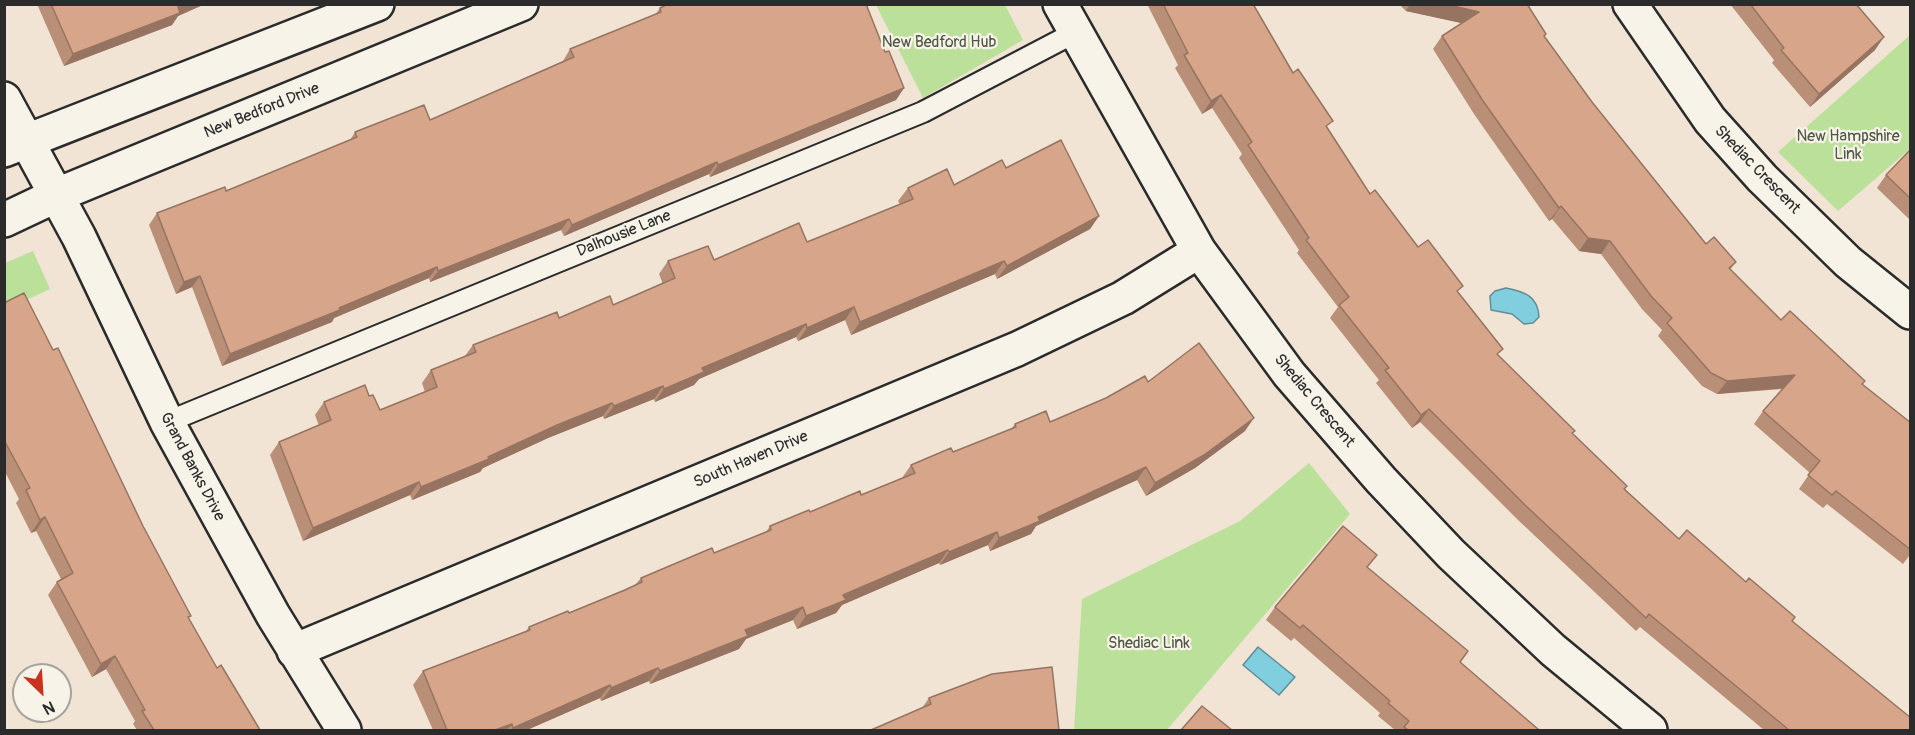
<!DOCTYPE html>
<html>
<head>
<meta charset="utf-8">
<style>
	body { margin:0 }
	#map { position:relative; width:1915px; height:735px; overflow:hidden; background:#f1e4d5; font-family:Pangolin,sans-serif }
	canvas { display:block }
	.frame { position:absolute; inset:0; border:6px solid #2b2b2b; pointer-events:none }
	.north { position:absolute; left:12px; top:663px; width:60px; height:60px; box-sizing:border-box; background:#f7f3e8; border:2px solid #a5a39c; border-radius:50%; rotate:155deg; font-size:16px; font-weight:700; line-height:24px; text-align:center; color:#2b2b2b }
	.north::after { content:''; display:block; margin:auto; width:21px; height:27px; background:#c8321e; clip-path:polygon(50% 0,100% 100%,50% 72%,0 100%) }
</style>
</head>
<body>
<div id="map">
<canvas width="1915" height="735"></canvas>
<div class="frame"></div>
<div class="north">N</div>
</div>
<script>
const ctx = document.querySelector('canvas').getContext('2d');
ctx.lineJoin = 'round';
function fill(path, color) { ctx.fillStyle = color; ctx.fill(path, 'evenodd'); }
function strokePath(path, color, width, dash) { ctx.strokeStyle = color; ctx.lineWidth = width; ctx.lineCap = dash ? 'butt' : 'round'; ctx.setLineDash(dash || []); ctx.stroke(path); }
function label(font, color, halo, rows, align = 'center') {
  ctx.font = font + ' Pangolin,sans-serif'; ctx.lineWidth = 4.5; ctx.setLineDash([]); ctx.textBaseline = 'middle'; ctx.strokeStyle = halo; ctx.fillStyle = color; for (const [text, x, y, turn = 0] of rows) {
    ctx.save(); ctx.translate(x, y); ctx.rotate((+turn || 0) * Math.PI / 180); ctx.textAlign = isNaN(turn) ? turn : align; if (halo) ctx.strokeText(text, 0, 0); ctx.fillText(text, 0, 0); ctx.restore();
  }
}
fill(new Path2D(`
	M876 5H1005L1023 40 923 98Z
	M1910 35V149L1838 211 1778 152Z
	M33 251 50 289 5 310V263Z
	M1309 463 1350 514 1167 730H1074L1082 599 1240 521Z`), '#bbe09a');
const water = new Path2D(`
	M1506 288C1525 292 1538 296 1539 317L1533 323 1524 324 1512 314 1491 310 1490 296 1495 291Z
	M1258 647 1295 677 1279 695 1243 665Z`);
fill(water, '#81cedf');
strokePath(water, '#5f8d97', 1.5);
const lane = new Path2D(`
	M167 422 923 112 1074 33`);
const street = new Path2D(`
	M1060 4 1199 251 1289 374 1381 480 1451 554 1553 650 1650 730
	M1630 4 1710 120 1762 178 1848 262 1910 312
	M4 99 79 237 167 422 273 615 344 730
	M4 150 377 4
	M4 220 57 195 521 4
	M294 651 1017 349 1123 298 1199 251`);
strokePath(lane, '#2b2b2b', 24);
strokePath(street, '#2b2b2b', 38);
strokePath(lane, '#f7f3e8', 20);
strokePath(street, '#f7f3e8', 33);
fill(new Path2D(`
	M37 4H205L178 16 172 25 64 66Z
	M1147 4H1256L1254 7 1293 73 1370 194 1458 293 1498 355 1575 431 1572 434 1625 489 1679 539 1746 582 1792 621 1911 730H1764L1640 627 1636 631 1517 519 1420 422 1412 428 1376 383 1379 380 1330 318 1338 307 1297 253 1299 250 1239 158 1242 154 1212 108 1202 114 1175 68 1178 65Z
	M1399 4H1527L1545 37 1592 102 1706 244 1736 262 1730 270 1781 320 1865 381 1862 385 1911 423V557L1909 556 1903 564 1827 504 1823 508 1799 489 1810 473 1754 424 1763 411 1783 389 1717 394 1702 386 1658 336 1662 330 1642 309 1601 254 1579 251 1552 219 1549 221 1474 114 1433 49 1442 36 1462 23 1406 11Z
	M1730 4H1856L1875 50 1810 107 1772 63 1774 60Z
	M660 8 885 52 904 88 896 100 710 177 709 174 564 236 561 230 430 282 429 278 334 318 332 322 222 366 192 287 176 294 149 225 157 213 226 191 350 140 355 132 430 120 563 61 570 49 655 15Z
	M1911 149V221L1877 188 1886 175Z
	M1006 168 1099 216 1090 229 997 279 995 274 851 335 845 320 798 341 796 337 699 379 694 385 655 402 654 399 604 419 603 416 548 438 483 468 480 472 412 500 410 495 303 541 270 455 279 442 319 426 315 415 324 402 369 396 380 410 425 392 422 383 431 370 464 357 473 345 559 318 613 305 663 284 659 274 668 261 714 260 807 242 900 204 898 201 908 188 954 185Z
	M4 303 53 350 143 526 189 618 217 668 260 730H137L133 724 135 721 106 669 92 677 48 595 57 582 61 579 36 531 31 533 16 503 19 499 4 470Z
	M1148 382 1245 431 1195 468 1146 496 1137 480 1036 526 1031 534 990 551 988 545 940 565 939 563 842 605 836 613 797 629 793 620 746 639 739 649 650 684 649 681 601 701 600 698 527 730H433L413 685 423 671 526 631 529 627 569 613 635 585 641 578 714 553 766 532 770 526 861 495 902 478 911 465 953 452 1011 429 1015 424 1050 422Z
	M1368 568 1460 663 1540 730H1395L1378 716 1380 713 1294 638 1291 641 1266 620 1275 607Z
	M929 698 1059 730 922 708Z`), '#b98f77');
fill(new Path2D(`
	M184 4H205L178 16 172 25 64 66 73 54Z
	M1410 4H1445L1479 12 1470 25 1406 11Z
	M1884 37 1875 50 1810 107 1819 94Z
	M904 88 896 100 710 177 718 165Z
	M1221 95 1212 108 1202 114 1211 101Z
	M717 162 709 174 564 236 572 225Z
	M1561 206 1552 219 1549 221 1559 208Z
	M1099 216 1090 229 997 279 1007 266Z
	M569 219 561 230 430 282 438 271Z
	M1588 238 1610 241 1601 254 1579 251Z
	M1004 261 995 274 851 335 860 322Z
	M437 267 429 278 334 318 332 322 222 366 230 354Z
	M200 276 192 287 176 294 184 282Z
	M854 307 845 320 798 341 807 328Z
	M806 324 796 337 699 379 694 385 655 402 664 389 702 368Z
	M1795 375 1786 388 1717 394 1727 381Z
	M663 386 654 399 604 419 614 406Z
	M612 403 603 416 548 438 483 468 480 472 412 500 421 487 557 425Z
	M1429 409 1420 422 1412 428 1421 415Z
	M1254 418 1245 431 1195 468 1146 496 1155 483Z
	M1146 467 1137 480 1036 526 1031 534 990 551 999 538 1038 517Z
	M419 482 410 495 303 541 313 528Z
	M45 517 36 531 31 533 40 520Z
	M997 532 988 545 940 565 949 552Z
	M948 550 939 563 842 605 836 613 797 629 806 616 843 595Z
	M803 607 793 620 746 639 739 649 650 684 660 671 745 630Z
	M115 656 106 669 92 677 101 664Z
	M658 668 649 681 601 701 611 688Z
	M610 685 600 698 527 730H511L513 728Z
	M512 724 507 730H495Z`), '#967461');
const building = new Path2D(`
	M51 4H184L178 7 180 13 73 54Z
	M668 4H866L885 52 889 51 904 88 718 165 717 162 572 225 569 219 438 271 437 267 339 308 340 310 230 354 200 276 184 282 157 213 225 187 226 191 357 137 355 132 424 105 430 120 574 57 570 49 661 12 660 8Z
	M1163 4H1253L1293 73 1298 69 1333 121 1326 126 1370 194 1375 190 1418 247 1428 240 1463 286 1457 291 1503 349 1497 354 1575 431 1572 433 1627 486 1624 489 1679 539 1687 530 1746 582 1749 578 1795 617 1792 621 1911 718V730H1789L1649 614 1646 618 1526 506 1429 409 1421 415 1385 370 1389 368 1339 305 1349 297 1306 240 1309 238 1248 145 1252 142 1221 95 1211 101 1184 55 1188 53Z
	M1445 4H1527L1546 34 1544 36 1592 102 1706 244 1714 237 1736 262 1729 268 1781 320 1790 311 1865 381 1862 384 1911 423V550L1836 491 1832 495 1808 475 1820 461 1763 411 1795 375 1727 381 1711 373 1667 323 1672 318 1651 296 1610 241 1588 238 1561 206 1559 208 1483 101 1442 36 1479 12Z
	M1750 4H1856L1884 37 1819 94 1781 50 1784 48Z
	M1061 140 1099 216 1007 266 1004 261 860 322 854 307 807 328 806 324 702 368 704 372 664 389 663 386 614 406 612 403 557 425 488 457 489 459 421 487 419 482 313 528 279 442 331 420 324 402 365 385 369 396 373 395 380 410 437 387 431 370 476 352 473 345 557 312 559 318 610 296 613 305 675 278 668 261 708 246 714 260 799 223 807 242 913 199 908 188 947 169 954 185 1002 160 1006 168Z
	M1911 149V199L1886 175Z
	M24 293 53 350 58 348 143 526 191 616 188 617 217 668 221 665 260 730H154L142 711 145 710 115 656 101 664 57 582 73 573 45 517 40 520 26 490 30 488 4 440V303Z
	M1199 343 1254 418 1204 455 1155 483 1146 467 1038 517 1040 521 999 538 997 532 949 552 948 550 843 595 846 600 806 616 803 607 745 630 748 636 660 671 658 668 611 688 610 685 513 728 512 724 495 730H447L423 671 530 630 529 627 568 611 569 613 625 590 642 582 641 578 712 548 714 553 771 530 770 526 809 510 810 512 860 491 861 495 915 473 911 465 951 448 953 452 1016 427 1015 424 1046 411 1050 422 1106 398 1145 376 1148 382Z
	M1343 526 1377 555 1367 567 1468 651 1460 662 1539 730H1408L1404 727 1409 721 1388 703 1390 701 1303 625 1300 628 1275 607Z
	M1052 667 1059 730H871L931 704 929 698 992 674Z
	M1202 706 1232 730H1181Z`);
fill(building, '#d7a68a');
strokePath(building, '#967461', 1.5);
label('16px', '#4f5847', '#f7f3e8', [
	["New Bedford Hub",939,43],
	["New Hampshire",1848,137],
	["Link",1848,155],
	["Shediac Link",1149,644]
]);
label('16px', '#2b2b2b', '#f7f3e8', [
	["New Bedford Drive",262,111,-22],
	["Shediac Crescent",1757,170,46],
	["Dalhousie Lane",624,234,-22],
	["Shediac Crescent",1314,401,50],
	["South Haven Drive",751,460,-23],
	["Grand Banks Drive",192,467,62]
]);
</script>
</body>
</html>
